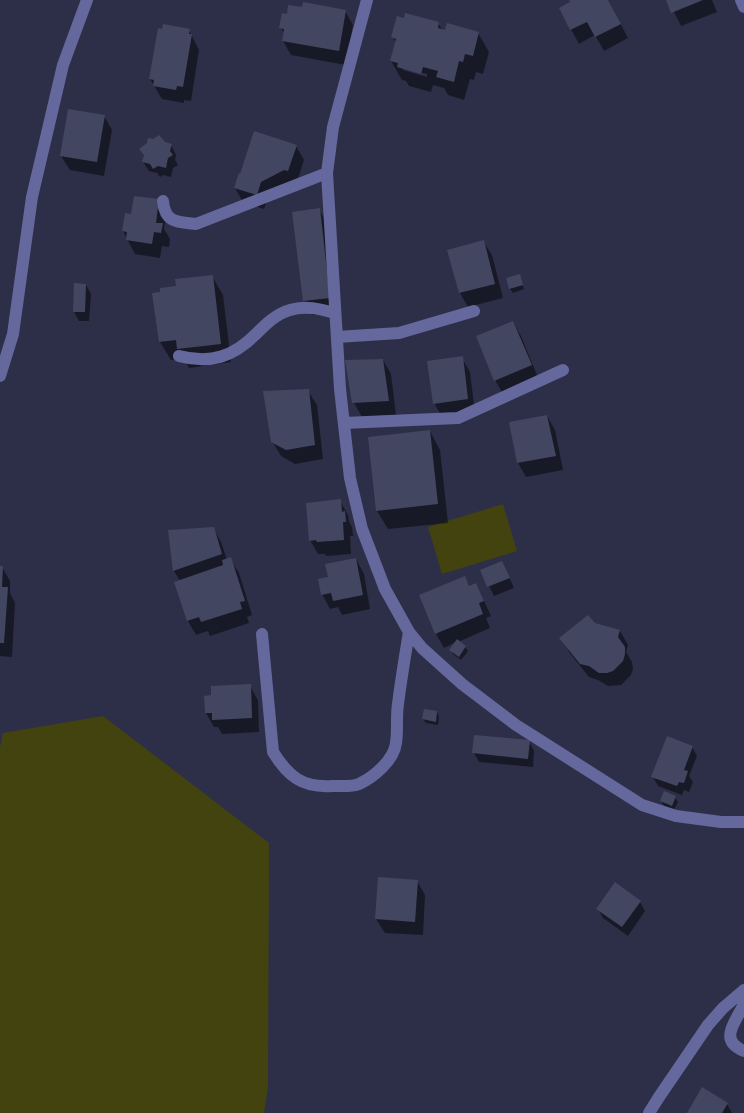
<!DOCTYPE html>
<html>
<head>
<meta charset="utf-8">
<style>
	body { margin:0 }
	canvas { display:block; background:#2d2e47 }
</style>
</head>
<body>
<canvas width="744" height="1113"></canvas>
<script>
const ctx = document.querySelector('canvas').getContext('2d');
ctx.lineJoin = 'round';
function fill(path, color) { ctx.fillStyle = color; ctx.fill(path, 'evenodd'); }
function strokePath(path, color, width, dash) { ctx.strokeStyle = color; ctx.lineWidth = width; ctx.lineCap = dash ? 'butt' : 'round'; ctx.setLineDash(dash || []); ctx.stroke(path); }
fill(new Path2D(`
	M503 504 517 551 442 574 428 527Z
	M103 716 269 843 268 1088 264 1113H0V747L3 733Z`), '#42430f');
fill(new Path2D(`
	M571 0H608L628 38 604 51 595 35 579 44 560 9 572 3Z
	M668 0H712L717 12 681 26Z
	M345 11 353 25 346 65 291 55 283 41 284 34 281 28Z
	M438 23 443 31 478 33 489 52 483 74 476 72 474 80 470 79 464 100 448 95 444 88 433 85 431 92 409 86 406 81 402 80 391 61 396 43 393 37ZM403 68 427 74V77L403 70Z
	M189 30 199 50 191 101 184 100V103L162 99 150 79Z
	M104 116 112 130 104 176 70 170 61 156Z
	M153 141 171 145 176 155 175 160 178 165 173 168 171 177 163 175 160 177 157 173 149 171 143 162Z
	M296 146 304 160 296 185 269 196 264 209 243 202 235 188Z
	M158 200 166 215 164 229 170 239 169 247 162 246 160 258 135 254 123 231 132 215Z
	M319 209 327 224 338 312 312 315 304 301 294 213Z
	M483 241 492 255 503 298 468 307 460 293 449 250Z
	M519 275 524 289 513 293 510 289Z
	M212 276 223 295 231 362 189 368 184 358 171 360 160 342 177 287Z
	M86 285 91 294 89 321H79L74 312Z
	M513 322 521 336 539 380 503 394 495 380Z
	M462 358 470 372 475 413 442 417 434 403Z
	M383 360 391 374 396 415 362 417 354 403 346 361Z
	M308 391 317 405 323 459 295 464 281 456 272 441Z
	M547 416 555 430 563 470 526 477 518 463 510 423Z
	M430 431 440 450 448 523 388 529 377 511Z
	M340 501 348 515 349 521 352 527 353 536H350L351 554 326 556 325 554H318L310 540Z
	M213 528 221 542 227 560 230 559 239 573 252 615 247 617 249 623 210 636 208 631 196 635 188 621 176 582 180 581 174 571 169 531Z
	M356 559 364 574 370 609 342 615 338 607 330 609 322 594 329 578Z
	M502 562 514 588 494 596 482 571Z
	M0 567H2L10 581V593L15 603 12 657 0 656Z
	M464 577 470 587 476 584 491 616 486 618 490 628 458 642 465 647 468 651 461 660 453 654 451 650 456 642 444 648 436 634Z
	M594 624 620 631 628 645 626 652 632 662 633 669 631 675 621 685 608 686 598 680 589 677 569 652 561 638Z
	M250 686 258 700 259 732 222 734 218 727H214L206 713Z
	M437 712 439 716 438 725 426 723 423 719Z
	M529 741 534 751 533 767 479 762 474 753Z
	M692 747 697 756 689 776 693 782 689 792 684 790 682 795 658 786 653 777Z
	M675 797 678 802 674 810 664 806 661 801Z
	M417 881 425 895 423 935 385 933 376 919Z
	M640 902 645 911 628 936 603 918 598 909Z
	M727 1104 732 1113H688Z`), '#0007');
fill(new Path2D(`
	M569 0H608L621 24 595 37 587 22 570 30 559 8 570 2Z
	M666 0H703L671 13Z
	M303 2 346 10 339 51 282 41 284 29 279 28 282 13 287 14 288 5 302 7Z
	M405 13 439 22 438 28 445 30 447 23 479 32 473 56 465 54 463 62 459 61 454 82 436 77 438 71 423 67 421 74 397 67 398 63 390 61 396 39 391 37 397 16 404 18Z
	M163 24 190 29 189 34H192L183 87 177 86 176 90 153 86 154 80 149 79 158 28 162 29Z
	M68 109 105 115 97 162 60 156Z
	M254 131 297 145 288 171 284 170 261 182 257 195 234 188 239 173 240 174Z
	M159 135 165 142 172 144 170 151 173 155 168 158 166 168 158 166 153 169 150 164 142 162 144 155 139 149 147 143 148 138 153 139Z
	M134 196 159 199 156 223H163L161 233 154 232 152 244 126 240 127 232 122 231 125 213 131 214Z
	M320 208 330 298 303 301 292 212Z
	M484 240 495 284 459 293 447 250Z
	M520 274 523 285 509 289 506 278Z
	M213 275 221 344 177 349 176 340 159 342 152 293 160 292V288L176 286 175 279Z
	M74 283 86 284 85 312H73Z
	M513 321 532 365 494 381 476 336Z
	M463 356 468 399 433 404 427 361Z
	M383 359 389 401 352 403 345 360Z
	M309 389 315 445 286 450 271 442 263 391Z
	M547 415 556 456 517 463 509 422Z
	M430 430 438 504 376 511 368 437Z
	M341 499 342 512 345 511 346 522H343L344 540 317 542 316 540 309 541 306 503Z
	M214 527 222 554 173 571 168 530Z
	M231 557 245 601 240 602 242 609 201 622 199 617 187 621 174 582 223 565 222 560Z
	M356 558 363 595 333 601 331 593 321 595 318 579 328 577 325 564Z
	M502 561 510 578 487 587 480 570Z
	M0 566H3L2 587H8L4 643H0Z
	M465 576 469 586 476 583 484 601 479 603 483 614 435 634 419 595Z
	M588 615 595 623 620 630 618 637 625 647V654L623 661 613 671 607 673H599L589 666 580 664 559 638Z
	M457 639 466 646 459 657 449 650Z
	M251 684 252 718 212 720V713H205L204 696 211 695V686Z
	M424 709 437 711 436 722 422 719Z
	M474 735 530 740 528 759 472 753Z
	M667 736 693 746 684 770 688 771 684 783 679 782 677 786 651 777Z
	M664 791 676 796 672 806 660 801Z
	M378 877 418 880 415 922 375 919Z
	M615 882 641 901 622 927 596 909Z
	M702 1087 728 1103 722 1113H687Z`), '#434660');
strokePath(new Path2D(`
	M367 0 333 127 327 173 340 389 350 478 362 529 385 589 409 632 422 648 462 684 516 725 642 805 676 816 721 822H744
	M741 0 744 7
	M163 201C165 223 177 222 196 224L327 173
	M337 337 399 333 474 311
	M179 356C211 364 233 357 256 334 266 324 276 314 290 310 305 305 320 309 335 313
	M0 376 13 334 32 197 63 65 87 0
	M344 423 458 418 563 370
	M262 634 273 752C288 776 302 788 332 786 340 786 352 787 359 784 374 777 394 760 396 743 398 730 396 717 398 704 401 680 405 656 409 632
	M744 1004C735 1023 718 1040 744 1051
	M649 1113 659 1097 708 1025 723 1008 744 990`), '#65689c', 12);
</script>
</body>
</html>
